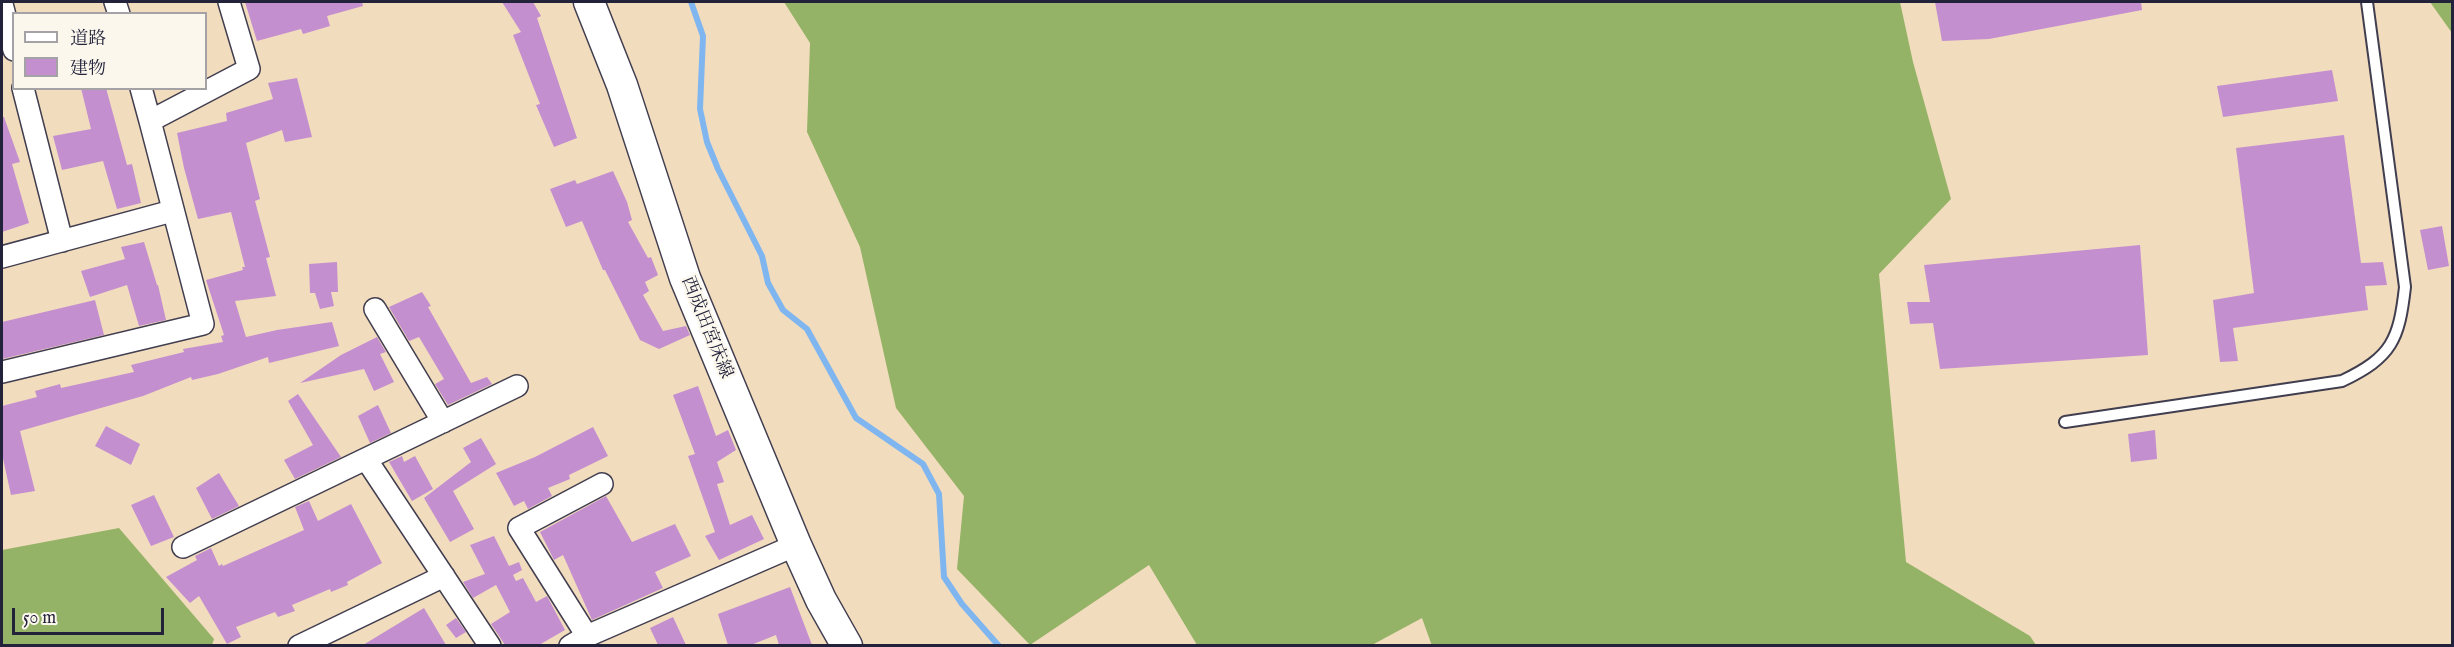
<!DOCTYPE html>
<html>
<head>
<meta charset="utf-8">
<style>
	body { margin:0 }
	#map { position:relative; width:2454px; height:647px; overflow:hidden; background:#f2dcbe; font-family:"IM FELL English","Noto Serif JP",serif }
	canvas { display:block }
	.frame { position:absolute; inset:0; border:3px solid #22223b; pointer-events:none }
	.legend { position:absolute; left:12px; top:12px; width:195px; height:78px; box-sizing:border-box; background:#fbf7ec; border:2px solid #a4a2a5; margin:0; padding:8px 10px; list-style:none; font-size:18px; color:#22223b }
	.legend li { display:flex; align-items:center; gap:12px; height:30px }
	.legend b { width:30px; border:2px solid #a4a2a5 }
	.scale { position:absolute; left:12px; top:608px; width:152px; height:27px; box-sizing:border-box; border:3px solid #22223b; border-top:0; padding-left:8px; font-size:18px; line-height:21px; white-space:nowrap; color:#22223b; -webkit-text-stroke:4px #fbf7ec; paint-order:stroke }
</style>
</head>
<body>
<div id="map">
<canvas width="2454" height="647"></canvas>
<div class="frame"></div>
<ul class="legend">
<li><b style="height:8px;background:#fff"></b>道路</li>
<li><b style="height:16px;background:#c48fcf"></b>建物</li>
</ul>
<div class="scale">50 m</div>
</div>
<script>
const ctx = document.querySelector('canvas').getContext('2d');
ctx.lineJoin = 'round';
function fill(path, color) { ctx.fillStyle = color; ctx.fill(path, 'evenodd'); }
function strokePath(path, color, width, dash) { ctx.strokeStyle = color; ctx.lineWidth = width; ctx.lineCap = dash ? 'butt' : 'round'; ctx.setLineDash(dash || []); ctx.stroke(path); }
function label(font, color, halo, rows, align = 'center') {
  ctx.font = font + ' "IM FELL English","Noto Serif JP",serif'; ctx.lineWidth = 4.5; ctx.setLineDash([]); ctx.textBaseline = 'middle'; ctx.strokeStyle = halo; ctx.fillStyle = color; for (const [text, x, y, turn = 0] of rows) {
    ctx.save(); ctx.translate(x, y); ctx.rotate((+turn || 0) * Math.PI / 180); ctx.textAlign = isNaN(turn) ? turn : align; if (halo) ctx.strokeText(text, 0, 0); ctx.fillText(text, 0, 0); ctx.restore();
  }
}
fill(new Path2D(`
	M784 2H1900L1913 62 1951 199 1879 274 1906 562 2030 636 2036 645 1432 646 1422 618 1372 645H1197L1149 565 1030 645 957 569 964 496 896 408 860 247 807 132 810 43Z
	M2430 2H2452V33Z
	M119 528 214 639 212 645H2V550Z`), '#95b366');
strokePath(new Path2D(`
	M691 2 703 36 700 109 707 142 718 169 762 256 768 283 783 310 807 329 856 418 923 464 939 494 944 577 962 604 999 646`), '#80b6ef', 6);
fill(new Path2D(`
	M245 2H362L363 6 327 16 330 26 303 34 301 29 257 41Z
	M502 2H533L541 16 537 18 577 138 554 147 536 105 540 104 513 35 521 32Z
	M1935 2H2141L2142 10 1989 39 1942 41Z
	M2332 70 2338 101 2223 117 2217 86Z
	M297 78 312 137 285 142 282 130 246 143 260 199 255 201 270 257 266 258 276 296 235 301 246 337 277 330 332 322 339 346 269 363 268 357 218 374 192 380 191 377 143 396 20 431 35 491 11 495 2 454V406L37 397 35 391 60 384 61 388 134 372 131 365 184 352 183 349 223 342 221 336 224 335 206 280 243 270 242 267H245L231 212 198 219 184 168 177 133 227 121 226 113 273 99 268 83Z
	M81 88H106L127 165 132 164 141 203 117 209 103 161 62 170 53 136 91 129Z
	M2 117H4L20 162 12 164 29 223 2 232Z
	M2344 135 2361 263 2383 262 2387 285 2365 286 2368 310 2233 328 2238 361 2220 362 2213 300 2254 293 2236 148Z
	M613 171 627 202 632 220 628 222 648 258 651 257 658 275 645 282 649 291 643 295 663 331 686 326 690 335 659 349 640 340 605 270H603L582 221 566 227 550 189 575 180 577 184Z
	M2442 226 2449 266 2428 270 2420 230Z
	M144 242 157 285H158L166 320 139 326 127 285 90 297 81 271 125 259 121 247Z
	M2140 245 2148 355 1940 369 1933 323 1910 324 1907 302H1930L1924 265Z
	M337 262 338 292H331L334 306 320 309 315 293H310L309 264Z
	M422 292 431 306 428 307 471 383 487 377 492 384 448 405 435 384 444 379 419 337 409 341 389 307Z
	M95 300 104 335 2 359V322Z
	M377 337 386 352 380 354 394 382 374 391 364 369 300 383 341 355Z
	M698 386 716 436 728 430 736 450 717 462 724 482 717 484 730 525 752 515 764 539 719 560 705 536 715 532 688 456 695 454 673 395Z
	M298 394 341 457 295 479 284 460 313 445 288 401Z
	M378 405 391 433 370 443 358 416Z
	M106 426 140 444 131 465 95 446Z
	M593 427 608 456 569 475 570 479 548 488 552 496 528 509 524 501 514 506 496 473 535 457Z
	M2155 430 2157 459 2131 462 2128 434Z
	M481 438 496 464 453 491 474 529 450 542 424 498 471 462 463 448Z
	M402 456 404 462 415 456 433 489 412 501 389 462Z
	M219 473 239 506 212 519 196 488Z
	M154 495 174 537 151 546 131 505Z
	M606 496 632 542 675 524 691 556 655 572 663 588 592 620 563 555 554 560 540 532Z
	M309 501 318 521 351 504 382 563 347 582 348 585 331 592 330 589 292 605 295 611 278 617 275 612 236 627 241 637 227 644 199 596 190 603 166 577 197 560 195 556 211 548 219 566 222 564 223 566 304 530 295 507Z
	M494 536 509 566 519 562 522 570 513 575 516 581 523 578 536 602 547 596 565 630 539 645H505L491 624 510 612 496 585 473 598 463 582 485 574 470 545Z
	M790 587 812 645H779L776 635 751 645H728L718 614Z
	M424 608 446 645H363Z
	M673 617 686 645H658L650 628Z
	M456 618 466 632 456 638 446 625Z`), '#c48fcf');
const service = new Path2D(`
	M2065 422 2342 381C2392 357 2399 340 2405 287L2367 2`);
const minor = new Path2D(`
	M115 2 119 14
	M2 4 14 50
	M23 88 62 241
	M141 88 150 121 249 69 229 2
	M2 257 172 211
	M375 309 443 422
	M2 372 203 324 150 121
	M366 459 490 646
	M183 547 517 386
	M587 636 519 528 602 484
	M299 646 444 576
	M570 646 587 636 796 545`);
const secondary = new Path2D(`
	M589 2 622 85 685 278 796 545 821 600 847 646`);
strokePath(service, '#413e4f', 14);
strokePath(minor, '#413e4f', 24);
strokePath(secondary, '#413e4f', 33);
strokePath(service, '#fff', 10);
strokePath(minor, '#fff', 21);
strokePath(secondary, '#fff', 30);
label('18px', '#22223b', '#fbf7ec', [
	["西成田宮床線",706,328,68]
]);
</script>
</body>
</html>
